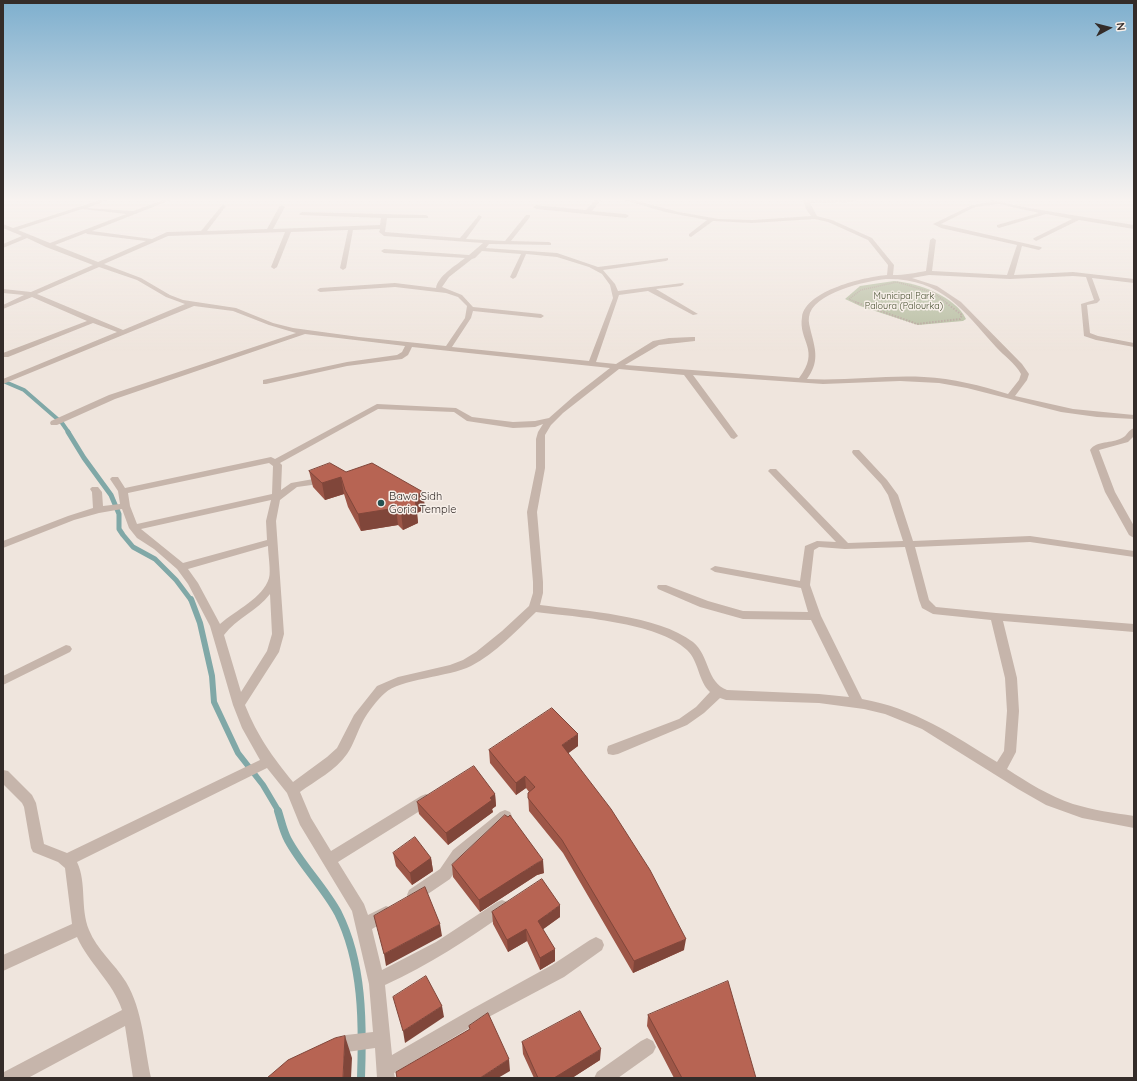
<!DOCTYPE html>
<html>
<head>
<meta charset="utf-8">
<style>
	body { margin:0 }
	#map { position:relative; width:1137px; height:1081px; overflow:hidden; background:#efe5dd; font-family:Quicksand,sans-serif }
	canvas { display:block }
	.frame { position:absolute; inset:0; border:4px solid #342c29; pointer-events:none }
	.north { position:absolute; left:1089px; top:8px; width:40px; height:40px; -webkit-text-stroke:3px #f7efe9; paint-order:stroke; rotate:83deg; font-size:11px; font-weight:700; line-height:16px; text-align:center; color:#342c29 }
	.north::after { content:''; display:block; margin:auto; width:14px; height:18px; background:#342c29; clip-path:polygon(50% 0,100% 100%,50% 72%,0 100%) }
</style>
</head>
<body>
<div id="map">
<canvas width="1137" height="1081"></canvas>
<div class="frame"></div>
<div class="north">N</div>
</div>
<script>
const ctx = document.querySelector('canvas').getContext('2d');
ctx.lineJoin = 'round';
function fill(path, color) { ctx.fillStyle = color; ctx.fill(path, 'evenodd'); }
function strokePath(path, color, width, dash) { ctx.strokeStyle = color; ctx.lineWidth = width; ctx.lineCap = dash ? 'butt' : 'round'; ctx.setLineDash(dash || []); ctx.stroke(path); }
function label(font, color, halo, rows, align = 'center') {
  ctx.font = font + ' Quicksand,sans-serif'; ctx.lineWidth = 3; ctx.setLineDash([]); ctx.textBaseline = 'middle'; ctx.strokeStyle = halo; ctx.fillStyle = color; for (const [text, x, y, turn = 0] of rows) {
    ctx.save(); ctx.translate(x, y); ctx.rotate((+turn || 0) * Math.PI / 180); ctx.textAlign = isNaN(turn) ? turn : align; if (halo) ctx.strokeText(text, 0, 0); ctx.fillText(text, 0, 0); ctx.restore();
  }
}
fill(new Path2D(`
	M894 281C918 283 955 296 966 319L963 321 918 325 860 306 845 299 860 286Z`), '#b5bc9f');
strokePath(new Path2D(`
	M3 381 24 390 62 423 69 433`), '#80a8a7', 4);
strokePath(new Path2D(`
	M68 432 84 458 111 495 119 514V529L123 535 133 547 155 559 176 580 191 600`), '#80a8a7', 5);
strokePath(new Path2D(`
	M191 599 200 623 212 676 214 702 238 753 263 785 279 812`), '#80a8a7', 6);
strokePath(new Path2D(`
	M278 811C281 820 283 831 288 840 302 866 324 887 338 913 363 963 363 1023 361 1078`), '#80a8a7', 8);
strokePath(new Path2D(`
	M858 303 849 299 861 290 897 282 934 293 947 303`), '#b19f95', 1.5, [1, 1]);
strokePath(new Path2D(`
	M855 302 917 324 960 319 962 315 945 302`), '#b19f95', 2, [1.5, 1.5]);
fill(new Path2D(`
	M100 200H108L87 208 133 211 163 200H171L92 231 152 239 167 232 201 231 223 204 226 206 207 231 267 229 279 207 282 205 285 207 273 229 380 225 381 218 300 215 299 214 302 212 426 215 428 216V218H387L385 232 460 238 479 215 482 217 466 239 505 241 526 215H530V217L511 241 549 242 551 243V245L489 244 486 248 557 253 598 267 668 258V260L666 261 603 270 615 284 618 291 683 283 684 284 681 286 656 289 698 314 693 315 648 291 619 295 596 362 616 364 653 341 669 338 692 337H695V341L659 345 625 365 799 378C821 350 798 341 802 317 806 290 865 277 887 275L888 265 868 240 828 222 815 219 752 223 713 221 691 237 689 236V234L707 220 665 212 624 200H633L679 212 719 219 752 220 811 216 806 209 803 200H856L853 202 810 203 817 216 832 220 872 238 894 265 893 275C905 275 914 273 926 271L930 240 933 238 936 240 932 271 1007 275 1017 245 941 228 933 224 972 205 992 202 991 200 1029 208 1134 225V229L1079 220 1036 241 1033 239 1034 238 1072 219 1046 214 999 228 997 227V225L1039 213 999 204 975 207 941 224 1041 247 1042 248 1039 250 1022 246 1014 275 1073 272 1134 279V283L1092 278 1100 300 1097 303 1087 305 1090 333 1098 336 1134 343V347L1096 340 1084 336 1081 304 1094 300 1086 277 1073 276 1010 279 929 275 912 278 937 286 961 302 1022 364 1029 374 1027 380 1015 396 1073 409 1134 415V419L1097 417 1061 412 967 388 939 383 900 381 823 384 693 375 738 436 734 439 731 438 684 375 619 369 563 413 551 425 545 435V468L537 512 543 582V593L540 605C584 611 658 615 693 642 710 656 706 682 727 690L819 694 849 697 811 620 743 619 700 607 658 589 657 587 658 585H666L708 601 743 611 808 612 801 588 715 572 710 569 715 566 800 581 805 546 817 541 836 542 770 473 768 471 770 469H776L848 543 903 541 888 495 881 484 853 454 852 452 853 450H859L887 480 898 495 913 541 1030 536 1134 551V557L1030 542 915 547 929 600 936 607 996 613 1134 624V632L1003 621 1017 678 1019 711 1016 752 1007 769C1027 782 1049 796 1073 804 1093 810 1114 813 1134 816V828L1082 818 1046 805 1018 789 922 729 885 714 864 709 819 703 726 700 720 698 704 713 687 725 618 754 613 755 608 754 607 750 608 746 679 719 696 707 710 692C698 681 699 661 687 650 658 622 576 617 536 612 516 631 496 653 471 666 449 677 399 679 385 693 377 700 368 712 363 721 357 732 354 744 347 754 336 770 315 781 300 792L311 818 331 851 421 796 426 794 431 796 433 800 431 804 338 862 364 904 368 915 386 906 391 908 394 913 391 918 372 929 382 970 436 942 497 902 502 900 507 902 510 907 507 912C468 939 429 965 385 985L392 1055 472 1009 552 965 590 940 596 937 602 940 604 945 602 950 564 977 483 1020 394 1073 395 1078H377L375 1048 347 1052 335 1058 329 1055 326 1049 329 1043 346 1035 373 1032 369 984 352 911 300 825 287 793 267 768 77 862C87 883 80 908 89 930 97 950 115 964 126 982 143 1011 144 1045 151 1078H133L125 1026 28 1078H3L4 1072 122 1010C113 982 89 964 77 937L3 971V955L72 924 65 868 58 862 33 852 31 848 24 807 22 803 3 784V770L8 771 32 795 36 803 44 844 67 853 260 760 242 728 233 705 210 626 188 584 177 569 154 549 137 538 129 528 122 509 99 513 74 520 3 548V541L68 516 93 508 92 492 90 489 92 487H98L102 492 103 506 120 504 118 491 110 479 112 477H118L125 488 271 457 275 459 377 404 456 408 472 417 513 422 535 421 549 418 574 396 610 368 412 347 408 355 402 359 347 366 266 384H263V380L347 362 397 355 402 352 405 346 305 334 115 399 57 425H51L50 423 51 421 109 395 296 333 269 325 233 311 194 306 3 384V379L117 332 93 323 8 357H3V353L87 321 32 297 3 309V305L24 295 3 293V289L31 292 93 265 46 247 27 238 3 248V244L22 236 3 228V224L13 228ZM82 209 126 214 50 243 18 230ZM380 229 379 232 384 236 483 243 469 255 384 249 381 251 384 253 465 258C455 266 438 276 436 288L395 283 320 288 317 290 320 292 395 287 446 293 458 297 467 306 465 318 446 346 359 337 293 328 273 323 236 308 183 300 170 295 141 278 104 264 168 236 285 232 271 267 274 269 277 267 291 232 348 230 340 268 343 270 346 268 353 230ZM86 233 87 234 146 241 98 262 55 245ZM482 251 521 254 510 277 513 279 516 277 526 254 557 257 589 267 602 274 610 285 613 298 589 361 452 347 471 318 473 311 541 318 544 316 541 314 473 307 462 295 442 287 449 277 472 259 475 258ZM99 267 137 280 166 297 185 304 123 330 37 294ZM886 279C941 278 963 310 996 347 1004 356 1015 363 1021 374L1019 380 1008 394C981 386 953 378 924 377 885 375 846 381 807 379 819 362 816 351 811 332 810 327 808 322 809 317 812 293 866 281 886 279ZM378 409 454 412 467 421 513 428 535 427 543 424 538 432 536 439V468L527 512 533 582V593L529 606 502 631 476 652 463 660 450 665 398 677 377 686 354 715 337 748 327 757 293 782C272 756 258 737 245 705L279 652 284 634 276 521 280 500 297 487 319 484 324 481 319 478 291 483 281 490 282 465 280 463ZM269 463 273 466 272 494 137 524 130 506 128 493ZM271 500 266 521 267 540 183 563 141 529ZM268 546C268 554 271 571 269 578 263 598 236 610 220 624L198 583 188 569ZM819 547 845 549 905 547 919 600 922 608 933 614 991 620 1005 678 1007 711 1004 751 997 762C953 735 914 708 862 699L821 616 810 585 814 550ZM270 594 272 634 267 651 241 692 224 635C237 618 257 611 270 594Z
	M595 200H601L592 211 626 214 629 216 626 218 536 209 533 207 536 205 586 210Z
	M1134 428V436L1128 442 1099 450 1115 492 1134 526V538L1129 535 1105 492 1090 450C1097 440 1111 444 1122 438 1127 436 1128 430 1134 428Z
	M66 645 70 646 72 649 70 652 3 685V676Z
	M505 810 510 812 512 816 510 820 463 860 450 879 419 900 414 902 409 900 407 895 409 890 440 869 453 850 500 812Z
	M647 1038 653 1041 656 1047 653 1053 618 1078H594L597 1072 641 1041Z`), '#c6b5ab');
fill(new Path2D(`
	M309 471 346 472 423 492 425 509 417 513 418 523 403 530 398 525 361 531 348 507 344 494 325 500 313 487Z
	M578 746 568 753 684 950 633 973 563 853 529 811 528 793 529 792 526 788 516 795 490 763 489 750Z
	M495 794 496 806 492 809 493 812 448 845 419 814 417 802Z
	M393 853 431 858 433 871 412 885 396 866Z
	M452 865 544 873 537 875 480 912 453 877Z
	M492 912 560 917 543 929 555 961 540 970 527 941 508 952 493 924Z
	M648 1015 756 1078H674L647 1026Z
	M522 1042 600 1060 572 1078H534L523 1054Z`), '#9d5647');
fill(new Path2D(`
	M341 477 344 494 325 500 322 483Z
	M423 492 425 509 417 513 418 523 403 530 401 512 415 496Z
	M396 508 398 525 361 531 358 514Z
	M578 734V746L562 758V745Z
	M525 776 526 788 516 795V783Z
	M495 794 496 806 492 809 493 812 448 845 446 833Z
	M431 858 433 871 412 885 410 873Z
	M543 860 544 873 537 875 480 912 479 900 537 863Z
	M560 905V917L538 933V921Z
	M440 924 442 936 386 966 384 954Z
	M526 929 527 941 508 952 507 940Z
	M686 939 684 950 633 973 634 961Z
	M555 949V961L540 970V958Z
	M442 1006 444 1017 405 1043 403 1031Z
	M345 1036 352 1058 351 1078H343Z
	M601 1049 600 1060 572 1078H554Z
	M509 1059 510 1071 498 1078H480Z`), '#80463a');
const building = new Path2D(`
	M330 463 346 472 372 463 423 492 415 496 416 506 401 512 396 508 358 514 345 490 341 477 322 483 309 471Z
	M552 708 578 734 562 745 611 809 650 870 686 939 634 961 562 840 528 798V793L535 787 525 776 516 783 489 750Z
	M474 766 495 794 490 798 492 800 446 833 417 802Z
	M505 815 508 817 510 815 543 860 537 863 479 900 452 865Z
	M415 837 431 858 410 873 393 853Z
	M542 879 560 905 538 921 555 949 540 958 526 929 507 940 492 912Z
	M425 887 440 924 384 954 374 916Z
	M426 976 442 1006 403 1031 393 997Z
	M728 981 756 1078H682L648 1015Z
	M580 1011 601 1049 554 1078H538L522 1042Z
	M488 1013 509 1059 480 1078H397L396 1072 470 1029 469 1026Z
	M345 1036 343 1078H267L288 1060 335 1038Z`);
fill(building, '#b76453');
strokePath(building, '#80463a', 1);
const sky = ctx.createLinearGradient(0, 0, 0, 351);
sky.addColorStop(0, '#7eafce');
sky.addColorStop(0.57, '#f8f3f0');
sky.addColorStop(1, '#f8f3f000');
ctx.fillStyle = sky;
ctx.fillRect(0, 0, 1137, 351);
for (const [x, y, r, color] of [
	[381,503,4,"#245050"]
]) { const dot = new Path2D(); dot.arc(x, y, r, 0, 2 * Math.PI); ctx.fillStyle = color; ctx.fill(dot); strokePath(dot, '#f7efe9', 1.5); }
label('9px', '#464f30', '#f7efe9', [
	["Municipal Park",904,296],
	["Paloura (Palourka)",904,306]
]);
label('11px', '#342c29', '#f7efe9', [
	["Bawa Sidh",389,497],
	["Goria Temple",389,510]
], 'left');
</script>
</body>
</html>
